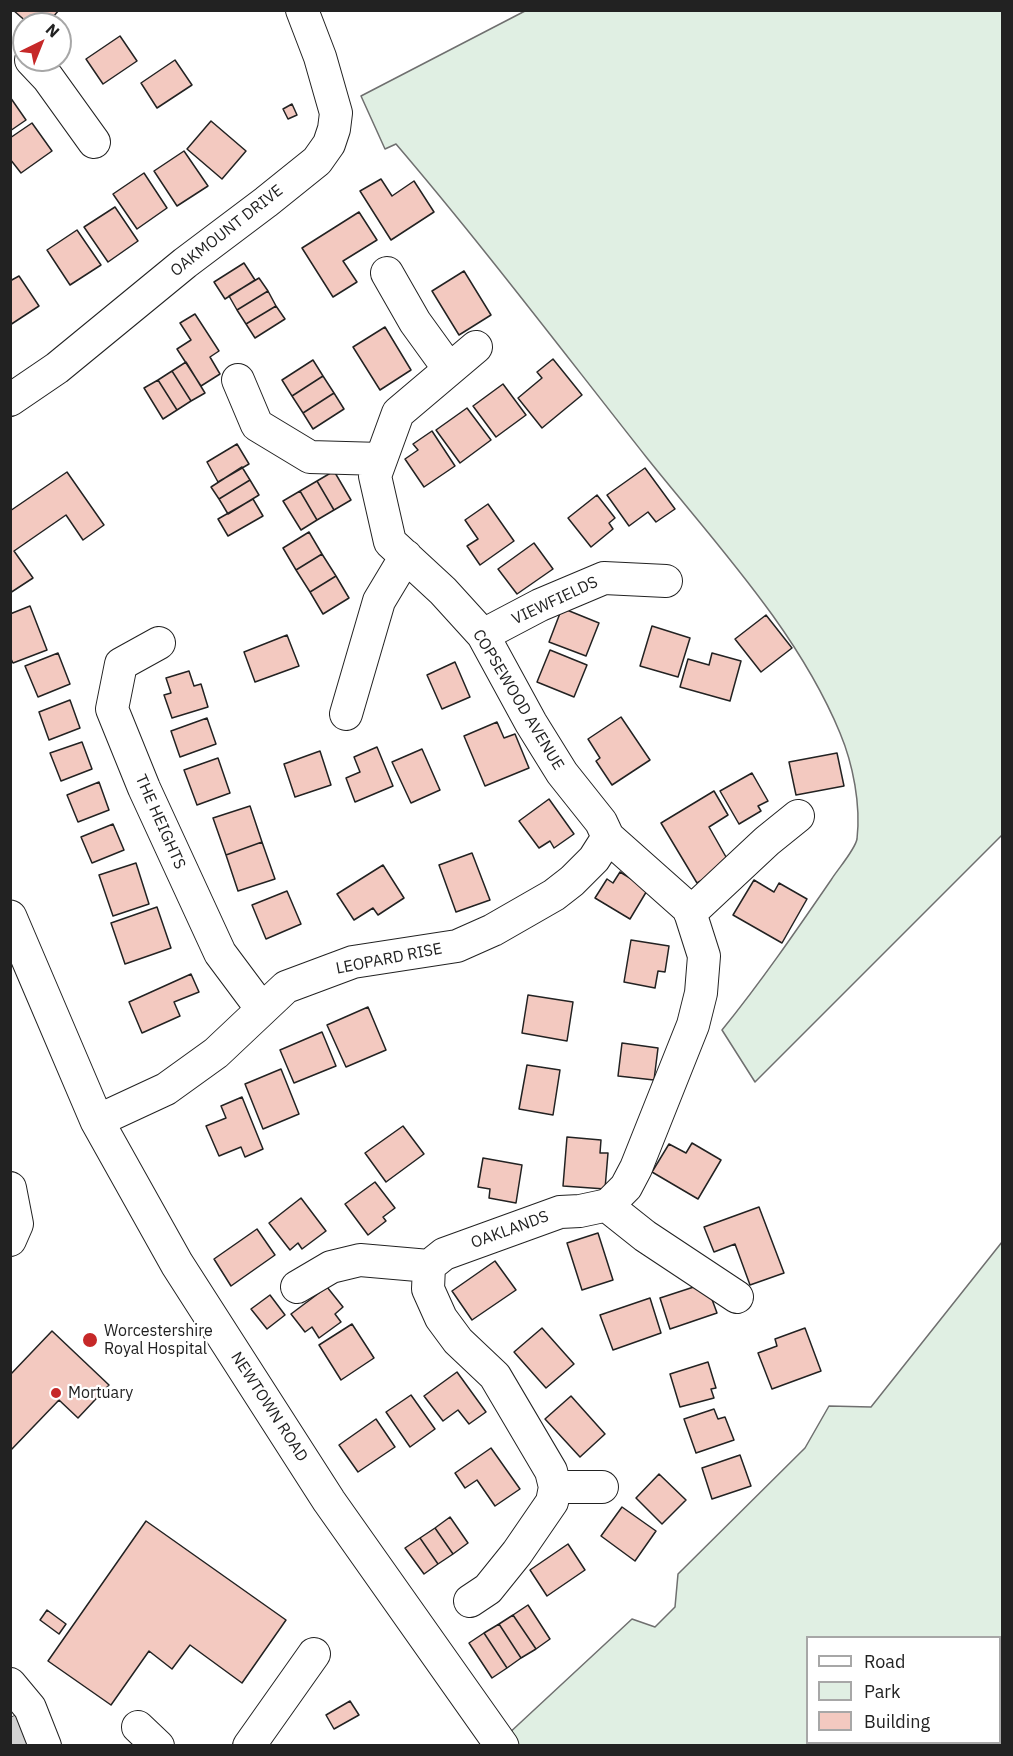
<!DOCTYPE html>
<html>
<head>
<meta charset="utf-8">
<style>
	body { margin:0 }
	#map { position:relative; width:1013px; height:1756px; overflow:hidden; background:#fff; font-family:"IBM Plex Sans",sans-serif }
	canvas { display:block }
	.frame { position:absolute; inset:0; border:12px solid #222; pointer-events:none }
	.legend { position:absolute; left:806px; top:1636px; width:195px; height:108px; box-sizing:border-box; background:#fff; border:2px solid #a7a7a7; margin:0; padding:8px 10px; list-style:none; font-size:18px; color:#222 }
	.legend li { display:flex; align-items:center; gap:12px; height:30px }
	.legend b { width:30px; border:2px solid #a7a7a7 }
	.north { position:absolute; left:12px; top:12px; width:60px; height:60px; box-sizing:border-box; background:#fff; border:2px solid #a7a7a7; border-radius:50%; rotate:43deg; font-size:16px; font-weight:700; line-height:24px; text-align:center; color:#222 }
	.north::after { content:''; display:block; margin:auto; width:21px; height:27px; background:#c62828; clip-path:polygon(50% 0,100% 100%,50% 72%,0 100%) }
</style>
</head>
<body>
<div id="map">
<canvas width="1013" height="1756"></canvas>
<div class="frame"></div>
<ul class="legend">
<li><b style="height:8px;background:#fff"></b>Road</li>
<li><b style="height:16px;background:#e0efe3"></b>Park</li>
<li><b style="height:16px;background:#f3c9c0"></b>Building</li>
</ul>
<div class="north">N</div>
</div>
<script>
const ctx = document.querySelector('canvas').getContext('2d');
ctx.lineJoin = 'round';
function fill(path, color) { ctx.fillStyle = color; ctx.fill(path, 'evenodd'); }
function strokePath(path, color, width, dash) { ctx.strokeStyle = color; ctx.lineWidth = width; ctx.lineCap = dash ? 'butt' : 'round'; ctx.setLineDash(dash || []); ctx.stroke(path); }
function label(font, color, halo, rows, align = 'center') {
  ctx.font = font + ' "IBM Plex Sans",sans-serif'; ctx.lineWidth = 4.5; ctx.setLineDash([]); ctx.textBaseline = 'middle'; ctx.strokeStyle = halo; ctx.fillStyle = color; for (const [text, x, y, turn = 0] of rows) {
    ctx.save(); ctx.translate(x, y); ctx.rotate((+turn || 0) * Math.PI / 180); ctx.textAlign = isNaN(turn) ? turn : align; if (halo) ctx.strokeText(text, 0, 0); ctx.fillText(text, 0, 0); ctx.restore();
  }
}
const green = new Path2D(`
	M525 11H1002V835L755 1082 722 1030C761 982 796 931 831 880 837 870 855 850 857 839 861 805 853 764 840 733 798 631 715 543 647 458 564 353 483 246 396 144L385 149 361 96Z
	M1002 1242V1745L519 1746 506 1736 632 1619 655 1627 675 1607 678 1574 805 1448 829 1406 871 1407ZM808 1638H1000V1742H808Z`);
fill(green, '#e0efe3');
strokePath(green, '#6f6f6f', 1.5);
const building = new Path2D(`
	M13 10H59L47 24H29Z
	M120 36 137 61 103 84 86 59Z
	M175 60 192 85 157 108 141 83Z
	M10 97 26 120 10 131Z
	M292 104 297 115 288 119 283 109Z
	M211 121 246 151 222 179 187 149Z
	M32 123 52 151 21 173 10 159V138Z
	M184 151 208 186 177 206 154 171Z
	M144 173 167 208 137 229 113 194Z
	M381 179 392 196 414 181 434 212 391 240 360 191Z
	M115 207 138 241 108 262 84 227Z
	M359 212 377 240 343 261 357 282 333 297 302 248Z
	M77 230 101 265 70 285 47 250Z
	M244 263 255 280 225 299 214 282Z
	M464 271 491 315 459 335 432 291Z
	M19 276 39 306 10 325V281Z
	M259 278 268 291 237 310 229 296Z
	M268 291 276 306 246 324 237 310Z
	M276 306 285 319 255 338 246 324Z
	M195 314 219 351 210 357 220 374 201 386 177 349 191 340 180 323Z
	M385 327 411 370 380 390 353 347Z
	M553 359 582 395 542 428 518 398 542 378 537 372Z
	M313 360 323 376 292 396 282 380Z
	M186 362 205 393 191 401 172 371Z
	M172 371 191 401 177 410 158 380Z
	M323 376 334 393 303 413 292 396Z
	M158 380 177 410 163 419 144 388Z
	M503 384 526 415 496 437 473 406Z
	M334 393 344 409 313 429 303 413Z
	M467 408 491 440 460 463 436 430Z
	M432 431 455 466 424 487 405 459 418 450 413 444Z
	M237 444 249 464 218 482 207 462Z
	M242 467 250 480 219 499 211 487Z
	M645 468 675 509 656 522 648 512 629 526 607 495Z
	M334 471 351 500 334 510 317 481Z
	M67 472 104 525 83 540 66 515 14 551 33 578 10 593V511Z
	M250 480 259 495 228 514 219 499Z
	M317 481 334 510 317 520 300 491Z
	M300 491 317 520 301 530 283 501Z
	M597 495 615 518 609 523 613 529 591 547 568 518Z
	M253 499 263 516 228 536 218 519Z
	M488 504 514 541 480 565 467 546 478 539 465 520Z
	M309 532 322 554 296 570 283 548Z
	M534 543 553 569 517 594 498 569Z
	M322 554 336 576 310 592 296 570Z
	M336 576 349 598 323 614 310 592Z
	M30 606 47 650 13 663 10 657V614Z
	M562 608 599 623 586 656 549 642Z
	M766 615 792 648 761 672 735 639Z
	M652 626 690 638 678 677 640 666Z
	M287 635 299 666 255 682 244 652Z
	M550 650 587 665 574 697 537 682Z
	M58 653 70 684 38 697 25 666Z
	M712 653 741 661 730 701 680 687 688 659 709 665Z
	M455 662 470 697 442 709 427 675Z
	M189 671 194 686 201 684 208 707 172 718 164 695 171 693 166 678Z
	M70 700 80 728 49 740 39 712Z
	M621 717 650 760 612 785 596 761 600 758 588 739Z
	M207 718 216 744 180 757 171 731Z
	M497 722 504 738 515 734 529 768 485 786 464 736Z
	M82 742 92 769 61 781 50 753Z
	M377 747 393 786 355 802 346 778 360 772 354 757Z
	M422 749 440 790 411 803 392 762Z
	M320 751 331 785 295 797 284 764Z
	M837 753 844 786 796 795 789 762Z
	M218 758 230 793 197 805 184 770Z
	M752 773 768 801 758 806 761 811 739 824 720 791Z
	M99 782 109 810 78 822 67 795Z
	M714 791 728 815 709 827 730 864 697 883 661 823Z
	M549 799 574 834 554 848 550 841 539 848 519 821Z
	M250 806 262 842 226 855 213 818Z
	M113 824 124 850 92 863 81 837Z
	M262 842 275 879 238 891 226 855Z
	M472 853 490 900 456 912 439 865Z
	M136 863 149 904 113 916 99 875Z
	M383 865 404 898 378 915 373 908 354 920 337 894Z
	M620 872 648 889 630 919 595 898 607 879 613 883Z
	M754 880 774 892 779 883 807 899 782 943 733 915Z
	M287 891 301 924 266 939 252 905Z
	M157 907 171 948 125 964 111 923Z
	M631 940 669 946 665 972 658 971 655 988 624 982Z
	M191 974 199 992 174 1002 180 1016 142 1033 129 1002Z
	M528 995 573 1002 567 1041 522 1033Z
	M368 1007 386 1050 346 1067 327 1025Z
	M322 1032 336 1066 294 1083 280 1050Z
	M622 1043 658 1048 654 1080 618 1076Z
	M527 1065 560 1070 553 1115 519 1109Z
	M281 1069 299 1114 263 1129 245 1084Z
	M242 1097 263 1149 245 1157 241 1147 219 1156 206 1126 226 1118 221 1106Z
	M403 1126 424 1154 386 1182 365 1153Z
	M567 1137 601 1140 600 1153H608L605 1189 563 1186Z
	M692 1143 721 1160 698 1199 652 1172 669 1144 686 1153Z
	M483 1158 522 1165 516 1203 489 1198 490 1189 478 1187Z
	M375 1182 395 1208 383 1217 386 1221 368 1235 345 1204Z
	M301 1198 326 1231 302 1249 298 1243 290 1250 269 1223Z
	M759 1207 784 1273 750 1285 735 1244 714 1252 704 1227Z
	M257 1229 275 1255 231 1286 214 1259Z
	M598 1233 613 1280 582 1290 567 1243Z
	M495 1261 516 1290 472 1320 452 1291Z
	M706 1283 717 1313 670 1329 660 1298Z
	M327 1287 343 1307 335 1314 341 1322 319 1338 312 1327 305 1332 291 1314Z
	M270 1295 285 1315 267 1329 251 1309Z
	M650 1298 661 1333 613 1350 600 1315Z
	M352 1324 374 1358 341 1380 319 1345Z
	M542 1328 574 1364 546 1388 514 1352Z
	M805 1328 821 1371 772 1389 758 1353 777 1346 775 1339Z
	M52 1331 109 1385 78 1418 59 1400 10 1451V1375Z
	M708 1362 716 1388 711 1389 714 1398 680 1407 670 1374Z
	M457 1372 486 1412 469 1424 458 1410 443 1421 424 1396Z
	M411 1395 435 1429 410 1447 386 1412Z
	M571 1396 605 1434 580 1457 545 1419Z
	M714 1409 718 1419 725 1417 734 1440 696 1453 684 1419Z
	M376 1419 395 1447 358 1472 339 1445Z
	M491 1448 520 1489 495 1506 477 1480 465 1488 455 1473Z
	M740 1455 751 1486 712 1499 702 1468Z
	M659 1474 686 1500 662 1524 636 1498Z
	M622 1507 656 1531 635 1561 601 1536Z
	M450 1517 468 1543 453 1554 435 1528Z
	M146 1521 286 1620 242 1683 190 1645 172 1669 149 1651 111 1705 48 1661Z
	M435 1528 453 1554 438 1564 420 1538Z
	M420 1538 438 1564 424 1574 405 1548Z
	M568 1544 585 1570 547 1596 530 1570Z
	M528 1605 550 1639 536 1649 513 1615Z
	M47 1610 66 1624 59 1634 40 1620Z
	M513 1615 536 1649 521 1658 499 1624Z
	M499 1624 521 1658 507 1668 484 1633Z
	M484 1633 507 1668 492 1678 469 1643Z
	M350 1701 359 1715 334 1729 326 1715Z
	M26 1711 38 1746H10V1718Z`);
fill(building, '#f3c9c0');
strokePath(building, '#222', 1.5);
strokePath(new Path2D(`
	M14 1716 28 1746`), '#d3d3d3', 32, [32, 16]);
const minor = new Path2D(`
	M31 60 48 78 94 142
	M387 273 415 322 449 369
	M238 380 257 425 310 457 381 459
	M10 400 57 368 185 263 266 202 317 161 329 144 334 129 336 113 320 57 302 10
	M483 635 540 605 604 578 666 581
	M159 643 121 664 112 709 144 788 220 953 261 1008
	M346 714 379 601 406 556
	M690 913 767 841 798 816
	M97 1121 166 1089 216 1053 286 987 353 962 457 946 493 930 554 895 572 881 594 859 608 837 601 822 562 773 531 723 483 635 443 591 390 542 375 476 398 413 476 347
	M10 1188 17 1224 10 1240
	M606 1205 645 1236 737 1297
	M297 1287 331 1267 360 1260 429 1266
	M555 1487H602
	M470 1601 488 1589 517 1553 552 1502 555 1487 551 1471 495 1376 458 1341 441 1318 428 1289 429 1266 444 1254 560 1212 580 1211 608 1205 626 1187 636 1168 693 1025 701 993 704 956 689 909 608 837
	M10 1684 30 1708 45 1746
	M138 1727 158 1746
	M249 1746 314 1654`);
const major = new Path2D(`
	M10 917 97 1121 177 1264 329 1501 502 1746`);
strokePath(minor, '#222', 34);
strokePath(major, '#222', 35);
strokePath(minor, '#fff', 32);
strokePath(major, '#fff', 33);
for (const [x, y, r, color] of [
	[90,1340,8,"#c62828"],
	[56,1393,6,"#c62828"]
]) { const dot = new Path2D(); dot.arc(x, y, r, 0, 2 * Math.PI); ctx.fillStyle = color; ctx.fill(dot); strokePath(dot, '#fff', 2); }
label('16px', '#222', '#fff', [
	["OAKMOUNT DRIVE",227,231,-38],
	["VIEWFIELDS",555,601,-25],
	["COPSEWOOD AVENUE",518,700,59],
	["THE HEIGHTS",160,822,66],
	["LEOPARD RISE",389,959,-11],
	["OAKLANDS",510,1230,-20],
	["NEWTOWN ROAD",269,1407,57]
]);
label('16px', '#222', '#fff', [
	["Worcestershire",104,1331],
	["Royal Hospital",104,1349],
	["Mortuary",68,1393]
], 'left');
</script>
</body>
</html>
